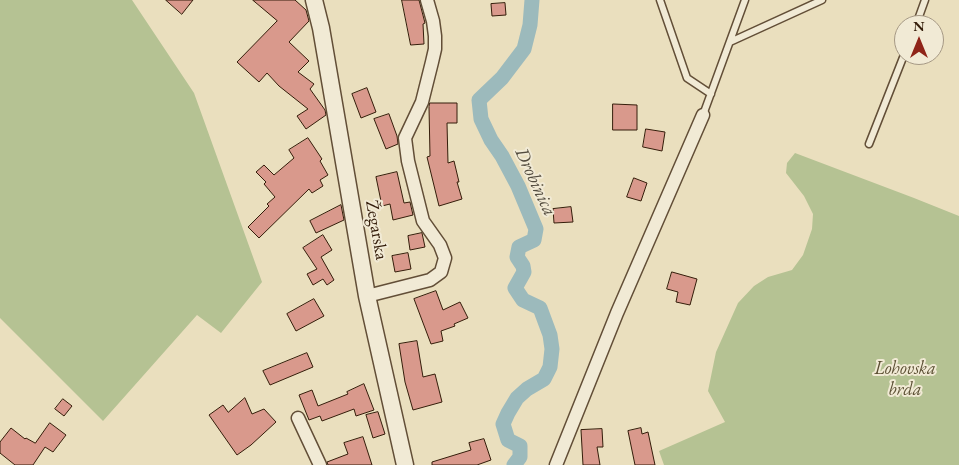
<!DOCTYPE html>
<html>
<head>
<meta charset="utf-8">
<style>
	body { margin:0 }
	#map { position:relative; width:959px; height:465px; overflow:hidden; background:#eadfbe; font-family:"EB Garamond",serif }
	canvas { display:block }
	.north { position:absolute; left:894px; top:15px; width:50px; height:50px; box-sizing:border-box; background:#f1ead5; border:1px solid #a59884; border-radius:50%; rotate:0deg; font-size:14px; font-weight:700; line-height:20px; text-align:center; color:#341d0a }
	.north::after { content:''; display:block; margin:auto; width:18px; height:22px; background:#8f2418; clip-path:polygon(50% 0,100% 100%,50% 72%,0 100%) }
</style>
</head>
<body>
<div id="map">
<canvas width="959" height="465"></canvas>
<div class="north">N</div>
</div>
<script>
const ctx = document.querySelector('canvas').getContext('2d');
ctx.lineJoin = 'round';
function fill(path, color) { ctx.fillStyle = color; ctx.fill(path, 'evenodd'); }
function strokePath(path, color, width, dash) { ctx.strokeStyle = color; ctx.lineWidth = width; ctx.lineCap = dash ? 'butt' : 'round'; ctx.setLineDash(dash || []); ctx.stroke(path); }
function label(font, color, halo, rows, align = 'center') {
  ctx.font = font + ' "EB Garamond",serif'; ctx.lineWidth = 4; ctx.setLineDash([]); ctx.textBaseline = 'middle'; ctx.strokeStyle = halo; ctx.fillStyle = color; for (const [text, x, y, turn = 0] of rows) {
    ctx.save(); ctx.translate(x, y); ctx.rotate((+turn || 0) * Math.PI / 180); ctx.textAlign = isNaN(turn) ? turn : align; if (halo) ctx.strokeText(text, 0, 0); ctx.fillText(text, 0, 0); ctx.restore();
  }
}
fill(new Path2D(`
	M0 0H132L194 93 262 282 221 333 197 315 103 421 0 318Z
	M795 153 914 198 959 216V465H664L659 451 725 422 708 391 716 352 738 303 754 286 768 277 792 270 803 255 812 229 813 214 804 196 786 173 787 163Z`), '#b5c293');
strokePath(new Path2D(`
	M514 465 520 457V446L508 440 503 424 508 413 517 398 527 389 544 379 550 367 552 349 550 335 540 308 523 300 515 288 524 272 523 266 517 257 519 247 534 240 536 229 518 186 502 156 491 140 481 119 479 100 502 78 524 49 530 25 532 0`), '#9cbabc', 15);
const building = new Path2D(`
	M166 0H193L182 14Z
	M253 0H295L306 10 309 21 289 42 309 61 298 72 314 84 310 89 325 110 326 115 306 129 297 116 308 109 279 86 267 73 259 82 237 62 277 21Z
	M402 0H419L425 23 423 24 424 44 411 45Z
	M505 3 506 15 492 16 491 4Z
	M367 88 376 112 361 118 352 94Z
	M430 103H457V123H447L448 163 454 161 459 182H457L462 199 439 206 427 157 430 156 429 107Z
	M613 104 637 105V130H613Z
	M389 114 397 136 398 144 386 149 374 119Z
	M646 129 665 132 662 151 643 147Z
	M308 138 322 159 320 161 328 175 320 180 323 186 312 193 309 189 259 238 248 227 269 206 267 204 275 197 264 184 266 182 256 172 264 165 274 175 294 158 289 150Z
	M397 172 404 203 410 202 413 215 393 220 390 204 382 206 376 177Z
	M634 178 647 183 641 201 627 197Z
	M341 205 344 220 316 233 310 221Z
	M571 207 573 222 554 223 553 209Z
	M422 233 425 247 410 250 408 236Z
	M323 235 332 250 321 257 334 280 327 285 323 279 313 285 307 274 317 269 303 248Z
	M408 253 411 269 395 272 392 256Z
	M672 272 697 279 690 305 676 302 678 292 667 289Z
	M436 291 443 310 460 302 468 318 454 324 455 326 441 331 443 341 431 344 414 299Z
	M314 299 324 316 296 331 287 314Z
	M417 341 423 377 435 374 442 402 413 410 405 382 399 344Z
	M307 353 313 367 270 385 263 371Z
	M364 384 374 410 356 416 354 409 322 421 320 416 309 420 299 395 312 390 318 406 348 394 347 392Z
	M245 398 252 414 264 409 276 422 251 445 237 455 209 415 223 405 228 412Z
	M63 399 72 406 64 416 55 409Z
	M378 412 385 434 373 438 366 415Z
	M50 423 66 435 53 452 45 447 33 465H15L0 453V442L11 428 25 439 26 438 35 443Z
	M641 428 642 434 648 432 655 465H635L628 431Z
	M602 429 603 447H597L600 465H583L581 430Z
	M363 437 372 465H328L327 462 348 454 344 443Z
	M484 439 491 460 477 465H432V462L471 450 469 443Z`);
fill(building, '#d9998c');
strokePath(building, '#341d0a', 1);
const service = new Path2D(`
	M660 0 687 78 711 94
	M916 25 925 0
	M730 42 822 0
	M703 115 745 0
	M869 144 904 55`);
const minor = new Path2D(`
	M367 296 430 280 441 272 445 258 440 245 423 221 408 161 405 138 422 102 432 62 435 49V36L433 21 427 0
	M298 418 320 465
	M556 465 617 313 703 115`);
const tertiary = new Path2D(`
	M314 0 321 28 367 296 405 465`);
strokePath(service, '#624e37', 9);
strokePath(minor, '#624e37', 15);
strokePath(tertiary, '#624e37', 19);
strokePath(service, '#f1ead5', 6);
strokePath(minor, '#f1ead5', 12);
strokePath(tertiary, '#f1ead5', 16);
label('18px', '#341d0a', '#f1ead5', [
	["Žegarska",376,230,80]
]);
label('italic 18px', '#5b4f33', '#f1ead5', [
	["Lohovska",905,369],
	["brda",905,390]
]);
label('italic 19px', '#534c3f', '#f1ead5', [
	["Drobinica",535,182,65]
]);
</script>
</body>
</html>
